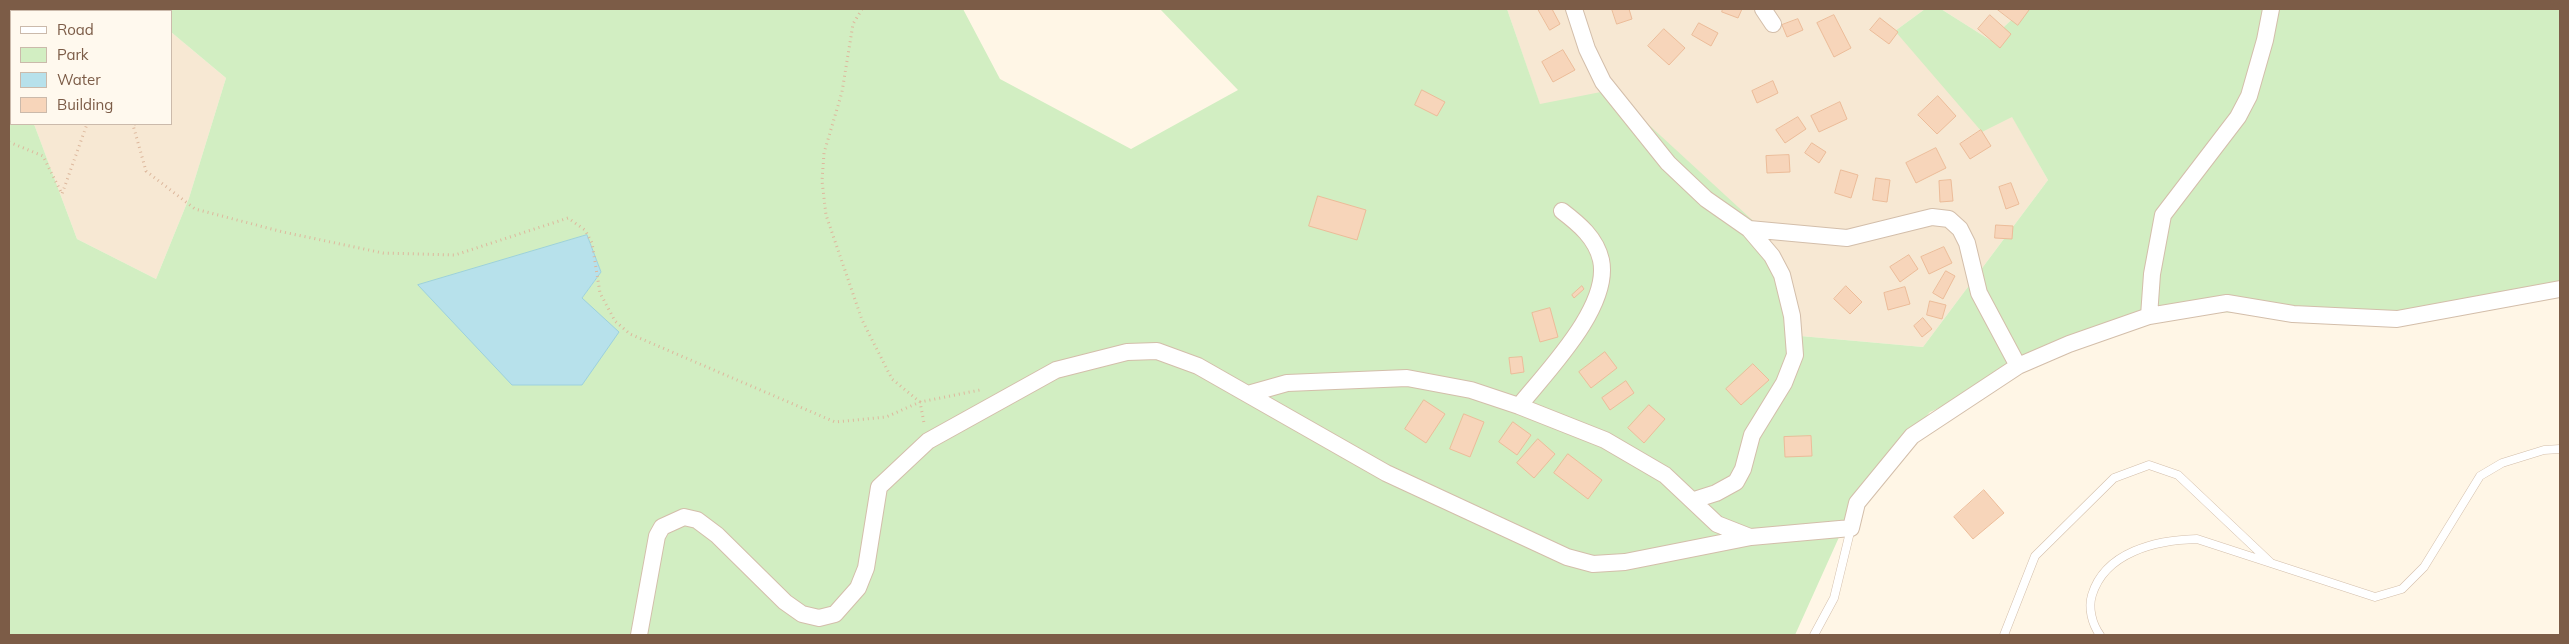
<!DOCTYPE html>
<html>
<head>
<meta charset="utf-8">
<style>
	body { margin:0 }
	#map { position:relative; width:2569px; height:644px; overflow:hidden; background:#fff6e6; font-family:Mulish,sans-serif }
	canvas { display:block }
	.frame { position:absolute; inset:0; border:10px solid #7c5c47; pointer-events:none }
	.legend { position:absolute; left:10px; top:10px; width:162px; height:115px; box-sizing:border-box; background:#fff9ee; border:1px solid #cbbaab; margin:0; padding:6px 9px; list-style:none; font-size:15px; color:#7c5c47 }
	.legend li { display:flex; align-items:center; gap:10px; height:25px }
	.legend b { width:25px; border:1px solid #cbbaab }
</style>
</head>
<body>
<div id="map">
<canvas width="2569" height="644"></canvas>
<div class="frame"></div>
<ul class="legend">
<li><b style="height:6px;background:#fff"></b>Road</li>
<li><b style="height:14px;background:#d2eec2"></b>Park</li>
<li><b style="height:14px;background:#b7e1eb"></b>Water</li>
<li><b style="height:14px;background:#f7d5ba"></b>Building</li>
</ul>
</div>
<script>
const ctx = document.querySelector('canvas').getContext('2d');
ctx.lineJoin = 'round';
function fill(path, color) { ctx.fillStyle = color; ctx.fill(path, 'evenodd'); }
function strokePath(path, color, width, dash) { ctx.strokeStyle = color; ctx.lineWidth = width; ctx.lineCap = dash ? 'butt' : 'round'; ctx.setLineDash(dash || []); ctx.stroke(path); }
fill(new Path2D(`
	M1507 9H1925L1895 31 2012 116 2048 180 1923 347 1789 335 1540 105Z
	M1941 9H2023L1990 40Z
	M171 32 226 78 189 198 156 279 77 239 34 124H171Z`), '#f7e8d3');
fill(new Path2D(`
	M9 9H963L1000 79 1131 149 1238 90 1160 9H1507L1540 104 1611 90 1763 230 1789 335 1923 347 2048 180 2012 117 1982 132 1895 31 1925 9H1941L1990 40 2023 9H2560V291L2379 321 2166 309 1930 412 1858 495 1795 635H9ZM11 11H171V32L226 78 189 198 156 279 77 239 34 124H11ZM587 235 601 272 582 298Z`), '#d2eec2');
const water = new Path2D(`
	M587 235 601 272 582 298 619 332 582 385H512L418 285Z`);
fill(water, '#b7e1eb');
strokePath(water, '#9cd1de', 1);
const building = new Path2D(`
	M1538 9H1552L1560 24 1550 30Z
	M1612 9H1629L1632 19 1617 24Z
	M1723 9H1742L1738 18 1722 12Z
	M1997 9H2028L2029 10 2018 25Z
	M1834 15 1851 48 1834 57 1817 23Z
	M1990 15 2011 34 2000 48 1978 29Z
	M1880 18 1898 32 1889 44 1870 30Z
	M1798 19 1803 30 1787 37 1782 25Z
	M1699 23 1718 33 1711 46 1692 35Z
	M1664 29 1685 48 1669 65 1648 46Z
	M1563 50 1575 70 1553 82 1542 62Z
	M1773 81 1778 93 1757 103 1752 91Z
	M1422 90 1445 102 1437 116 1415 105Z
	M1938 96 1956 116 1937 134 1918 115Z
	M1840 102 1847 119 1819 132 1811 116Z
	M1798 117 1806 129 1785 143 1776 130Z
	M1981 130 1991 146 1970 159 1960 144Z
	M1812 143 1826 152 1819 163 1805 153Z
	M1936 148 1946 168 1916 183 1906 163Z
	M1789 155 1790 172 1767 173 1766 156Z
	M1841 170 1858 175 1851 198 1835 193Z
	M1876 178 1890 180 1887 202 1873 200Z
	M1951 180 1953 201 1940 202 1939 181Z
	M2011 183 2019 204 2006 209 1999 187Z
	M1318 196 1366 210 1357 240 1309 226Z
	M1996 225 2013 226 2012 239 1995 238Z
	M1944 247 1952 263 1929 274 1921 257Z
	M1909 255 1918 269 1900 282 1890 267Z
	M1946 271 1955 276 1943 299 1933 293Z
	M1582 286 1584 289 1574 298 1572 295Z
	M1846 286 1862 302 1850 314 1834 299Z
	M1905 287 1910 304 1888 310 1884 293Z
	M1930 301 1946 305 1942 319 1927 315Z
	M1550 308 1558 337 1540 342 1532 313Z
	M1923 318 1932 329 1922 337 1914 326Z
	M1605 352 1617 368 1591 388 1579 372Z
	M1522 357 1524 372 1511 374 1509 358Z
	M1753 364 1769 380 1741 405 1726 389Z
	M1626 381 1634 393 1610 410 1602 398Z
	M1424 400 1445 414 1426 443 1405 429Z
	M1649 405 1665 419 1644 443 1628 428Z
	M1464 414 1484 422 1470 457 1450 449Z
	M1513 422 1531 435 1517 455 1499 442Z
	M1811 436 1812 456 1785 457 1784 437Z
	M1538 439 1555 454 1534 478 1517 463Z
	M1568 454 1602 480 1588 499 1554 473Z
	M1984 490 2004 513 1973 539 1954 517Z`);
fill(building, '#f7d5ba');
strokePath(building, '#ecbc99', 1);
const service = new Path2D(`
	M1814 635 1834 598 1851 528
	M2004 635 2035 556 2114 478 2149 465 2178 475 2270 562
	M2100 635C2092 624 2088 608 2092 595 2105 552 2156 540 2197 539L2375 597 2402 589 2424 567 2480 476 2502 463 2544 450 2560 449`);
const minor = new Path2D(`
	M1574 9 1587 49 1603 82 1668 163 1706 199 1749 229 1847 238 1932 217 1949 219 1960 229 1967 243 1979 293 2018 366
	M1763 9 1773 24
	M2149 316 2152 274 2163 215 2238 117 2249 96 2265 40 2271 9
	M1248 394 1287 383 1407 378 1471 390 1519 406 1605 440 1665 475 1717 524 1750 537
	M1519 406C1546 372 1611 307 1601 260 1596 238 1579 224 1562 211
	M1694 500 1716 493 1736 482 1743 469 1752 435 1784 383 1795 355 1792 316 1782 275 1772 256 1749 229
	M639 635 657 536 662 527 684 517 697 520 717 535 785 602 802 614 819 618 835 614 858 588 866 568 879 487 928 441 1056 370 1127 352 1157 351 1198 366 1386 473 1567 557 1593 564 1625 562 1751 537 1851 528 1857 503 1912 436 2018 366 2069 344 2149 316 2227 303 2293 314 2397 319 2560 289`);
strokePath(service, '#d3beaa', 9);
strokePath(minor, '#d3beaa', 18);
strokePath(new Path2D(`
	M862 9 853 24 842 92 824 153 822 181 826 215 862 320 892 379 920 402 924 423
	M135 124 133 125 146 171 195 209 283 232 383 253 455 255 568 218 585 230 592 243 600 293 615 321 630 334 835 422 886 417 920 402 980 390
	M9 142 43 156 62 194 87 124`), '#ddb89d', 3, [1, 4]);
strokePath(service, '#fff', 8);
strokePath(minor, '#fff', 16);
</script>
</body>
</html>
